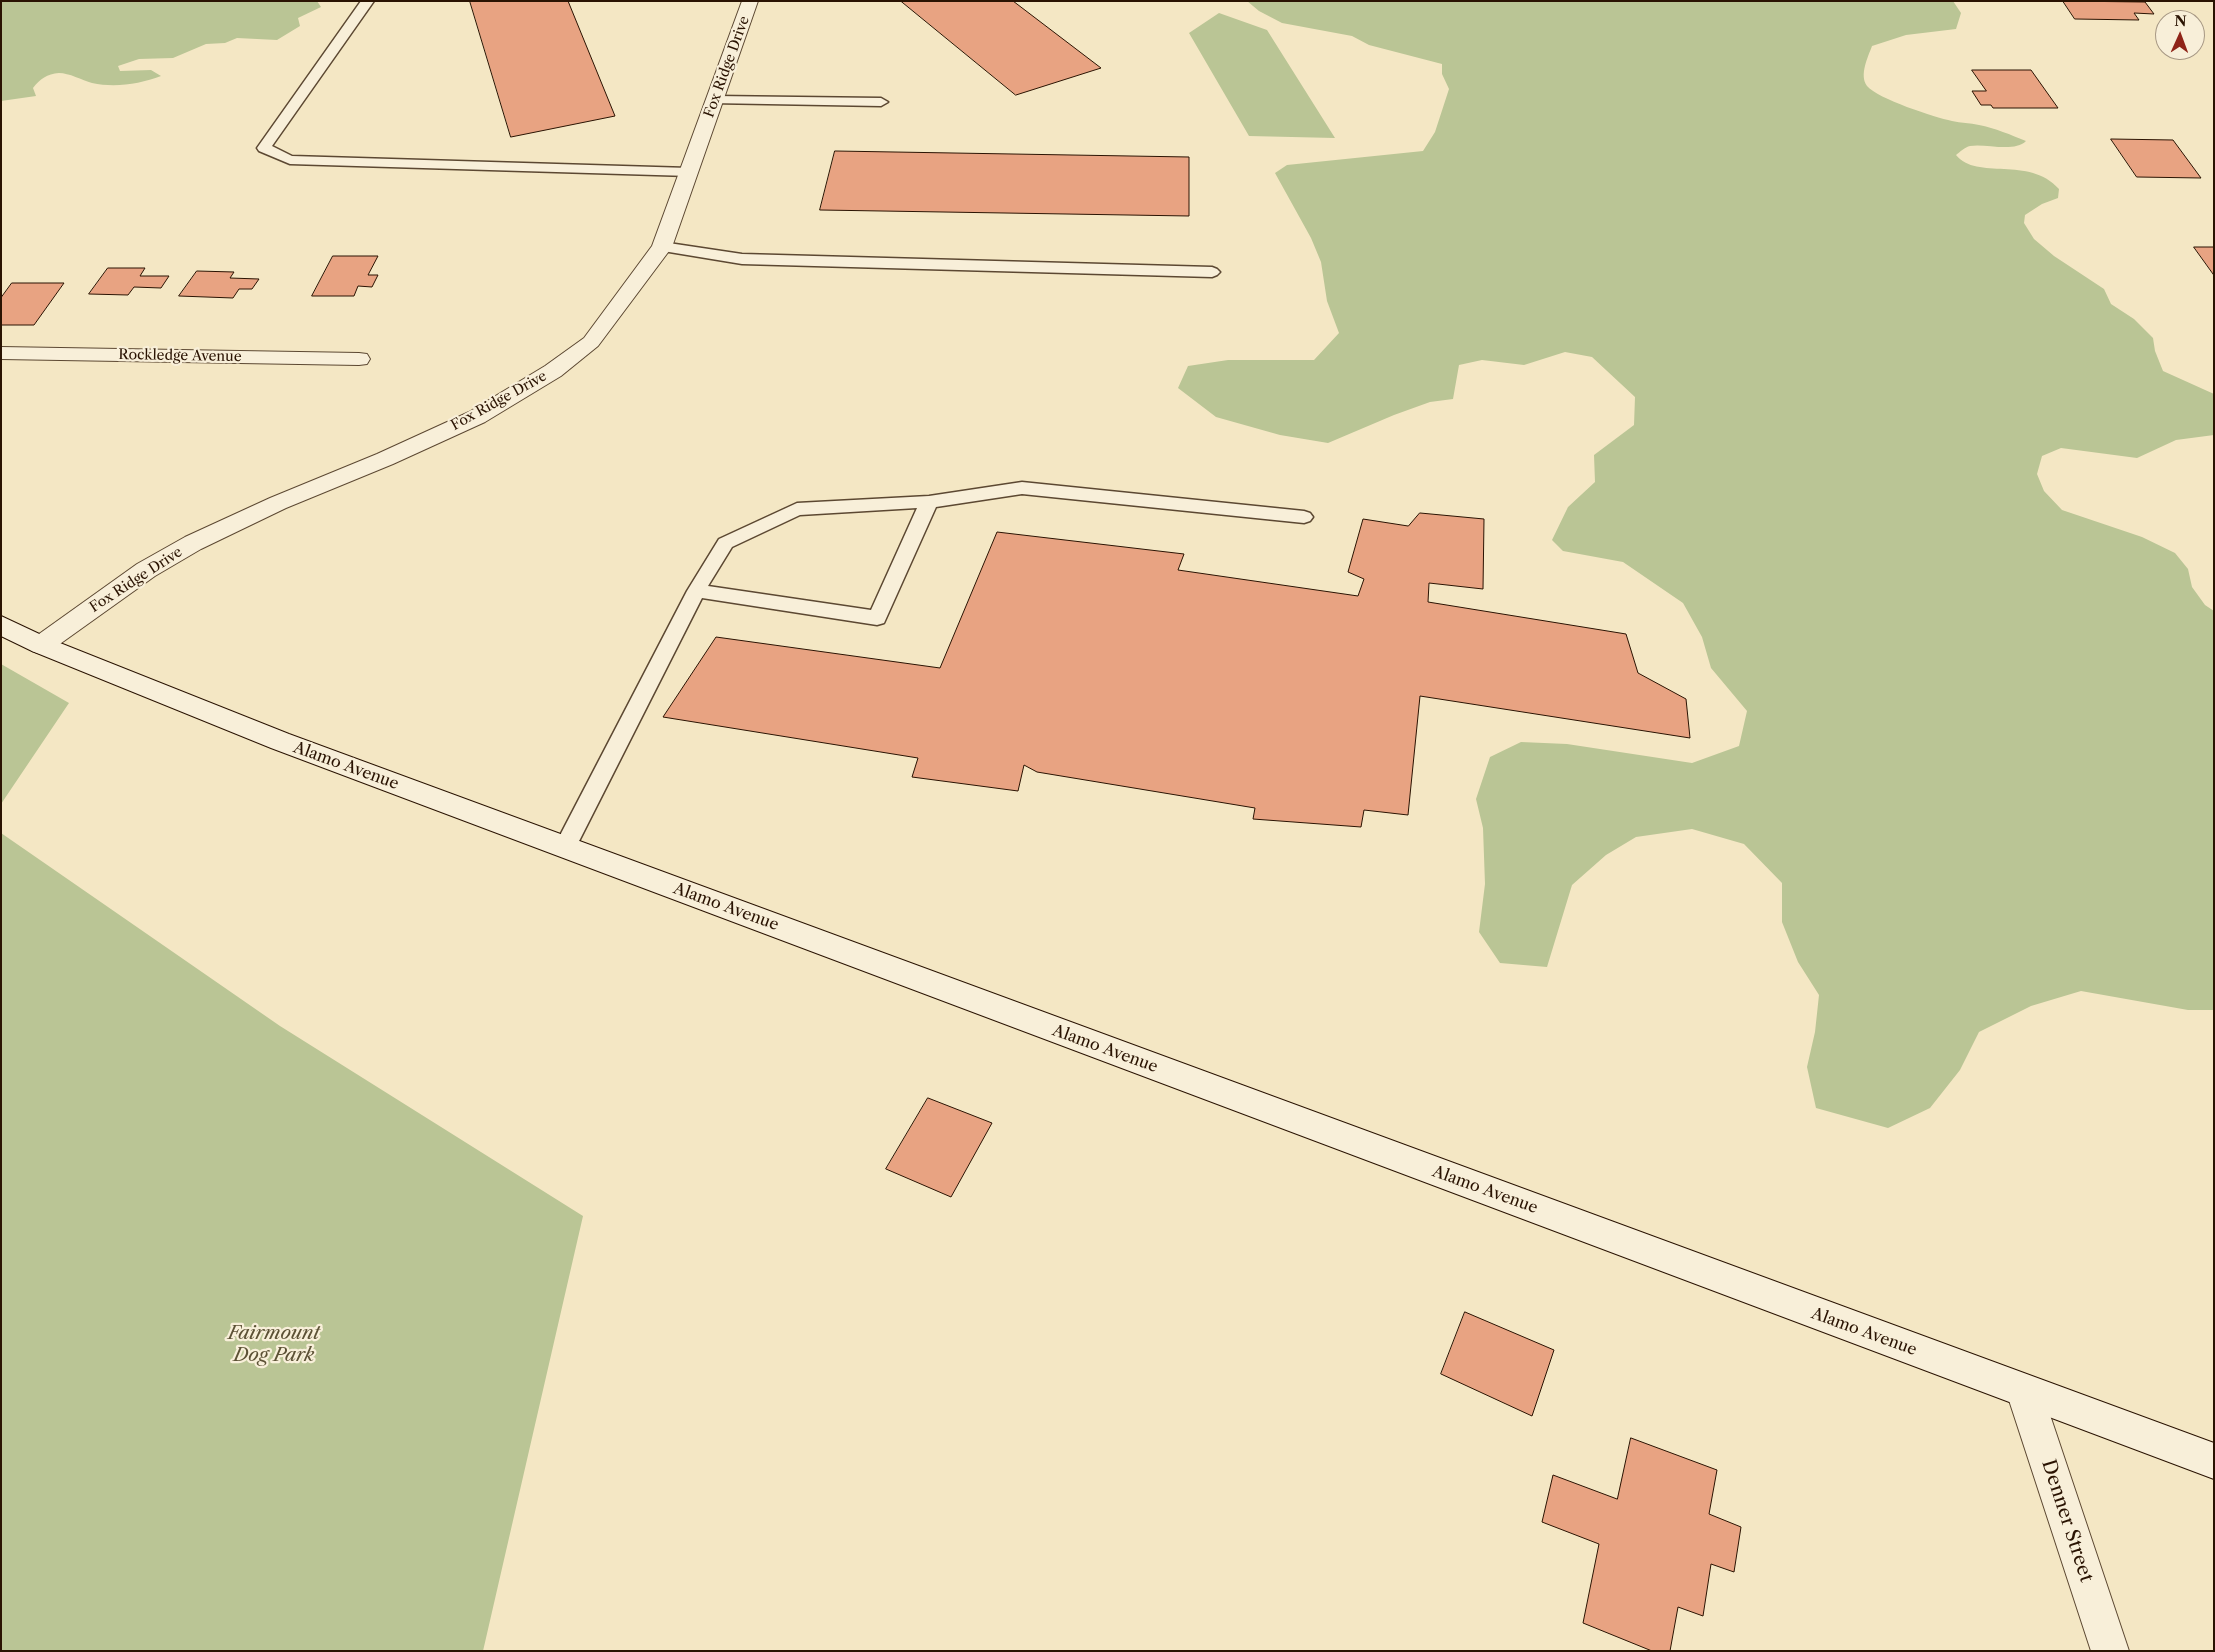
<!DOCTYPE html>
<html>
<head>
<meta charset="utf-8">
<style>
	body { margin:0 }
	#map { position:relative; width:2215px; height:1652px; overflow:hidden; background:#f4e7c4; font-family:"Libre Caslon Text",serif }
	canvas { display:block }
	.frame { position:absolute; inset:0; border:2px solid #2a1302; pointer-events:none }
	.north { position:absolute; left:2155px; top:10px; width:50px; height:50px; box-sizing:border-box; background:#f8efd9; border:1px solid #a69783; border-radius:50%; rotate:2deg; font-size:14px; font-weight:700; line-height:20px; text-align:center; color:#2a1302 }
	.north::after { content:''; display:block; margin:auto; width:18px; height:22px; background:#8f2418; clip-path:polygon(50% 0,100% 100%,50% 72%,0 100%) }
</style>
</head>
<body>
<div id="map">
<canvas width="2215" height="1652"></canvas>
<div class="frame"></div>
<div class="north">N</div>
</div>
<script>
const ctx = document.querySelector('canvas').getContext('2d');
ctx.lineJoin = 'round';
function fill(path, color) { ctx.fillStyle = color; ctx.fill(path, 'evenodd'); }
function strokePath(path, color, width, dash) { ctx.strokeStyle = color; ctx.lineWidth = width; ctx.lineCap = dash ? 'butt' : 'round'; ctx.setLineDash(dash || []); ctx.stroke(path); }
function label(font, color, halo, rows, align = 'center') {
  ctx.font = font + ' "Libre Caslon Text",serif'; ctx.lineWidth = 4.5; ctx.setLineDash([]); ctx.textBaseline = 'middle'; ctx.strokeStyle = halo; ctx.fillStyle = color; for (const [text, x, y, turn = 0] of rows) {
    ctx.save(); ctx.translate(x, y); ctx.rotate((+turn || 0) * Math.PI / 180); ctx.textAlign = isNaN(turn) ? turn : align; if (halo) ctx.strokeText(text, 0, 0); ctx.fillText(text, 0, 0); ctx.restore();
  }
}
fill(new Path2D(`
	M1 1H317L321 7 298 18 300 26 277 40 237 38 225 43 206 44 173 58 139 59 118 66 120 71 151 70 161 76C140 84 115 88 92 83 82 80 69 73 59 73 47 74 40 79 33 88L36 96 1 101Z
	M1247 1H1953L1961 13 1956 29 1906 35 1872 46C1868 57 1859 75 1867 86 1878 99 1934 117 1952 121 1961 123 1970 123 1979 125 1995 128 2011 135 2026 141 2014 153 1985 143 1970 146 1965 147 1960 152 1956 155 1977 181 2029 155 2059 189L2058 198 2042 204 2025 215 2024 223 2034 239 2054 256 2104 289 2111 304 2134 319 2153 338 2155 351 2163 371 2214 394V435L2176 440 2137 458 2061 448 2042 456 2037 474 2044 491 2062 510 2142 537 2175 553 2188 569 2192 587 2205 605 2214 611V1010H2188L2081 991 2031 1006 1979 1032 1960 1070 1930 1108 1888 1128 1816 1108 1807 1067 1815 1032 1819 995 1798 962 1782 922V883L1744 844 1692 829 1636 837 1606 855 1572 885 1547 967 1500 963 1479 932 1485 884 1483 828 1476 799 1490 757 1521 742 1567 744 1692 763 1739 746 1747 711 1711 668 1702 637 1683 603 1623 562 1563 551 1552 540 1568 507 1595 482 1594 455 1634 425 1635 397 1592 357 1565 352 1524 365 1482 360 1459 365 1453 399 1430 402 1394 415 1328 443 1280 435 1216 417 1178 388 1188 366 1228 360H1314L1339 333 1327 301 1321 262 1311 238 1275 173 1287 165 1423 151 1435 132 1449 89 1442 74V64L1369 45 1352 36 1282 23 1259 11Z
	M1219 13 1267 30 1335 138 1249 136 1189 33Z
	M1 664 69 703 1 804Z
	M1 833 280 1026 583 1216 483 1651H1Z`), '#bac595');
const building = new Path2D(`
	M470 1H568L615 116 511 137Z
	M901 1H1013L1101 68 1016 95Z
	M2063 1 2145 2 2154 14 2134 13 2139 20 2075 19Z
	M1972 70H2031L2058 108H1993L1991 105H1981L1972 91H1986Z
	M2111 139 2173 140 2201 178 2137 177Z
	M835 151 1189 157V216L820 210Z
	M2194 247H2214V275Z
	M333 256H378L368 275H378L372 287 358 286 354 296H312Z
	M108 268H145L140 276H169L161 288 134 287 128 295 89 294Z
	M197 271 234 272 230 278 259 279 252 289H239L233 298 179 296Z
	M12 283H64L34 325H1V298Z
	M1420 513 1484 519 1483 589 1429 583 1428 602 1626 634 1638 673 1686 699 1690 738 1420 696 1408 815 1364 810 1361 827 1253 819 1255 808 1037 772 1024 765 1018 791 912 777 918 758 663 717 716 637 940 668 997 532 1184 554 1178 570 1358 596 1364 579 1348 572 1363 519 1408 526Z
	M928 1098 992 1123 951 1197 886 1169Z
	M1465 1312 1554 1350 1532 1416 1441 1374Z
	M1631 1438 1717 1470 1709 1514 1741 1527 1734 1572 1711 1564 1703 1616 1678 1607 1670 1651H1652L1583 1623 1599 1544 1542 1522 1553 1475 1617 1499Z`);
fill(building, '#e8a382');
strokePath(building, '#2a1302', 1);
const lane = new Path2D(`
	M361 1H374L272 146 292 156 689 168 696 172 689 176 290 164 259 151 257 148Z
	M715 96 881 98 888 102 881 106 710 103 708 100Z
	M662 242 742 254 1212 267 1217 269 1220 272 1217 275 1212 277 742 264 657 250 654 247 657 244Z
	M1022 482 1304 511 1310 513 1313 517 1310 521 1304 523 1022 494 936 507 884 623 877 625 702 598 573 853 565 855 557 853 554 847 687 591 719 539 797 503 929 496ZM917 508 871 610 708 586 732 547 800 515Z`);
const street = new Path2D(`
	M742 1H758L672 247 598 346 561 376 485 422 393 464 286 508 201 549 155 576 50 651 41 654 32 651 28 645 32 639 137 564 185 537 270 498 377 454 469 412 545 366 584 338 652 246Z
	M1 347 359 353 367 354 370 359 367 364 359 365 1 359Z
	M2024 1374 2036 1379 2042 1391 2129 1651H2091L2006 1391 2012 1379Z`);
const secondary = new Path2D(`
	M1 616 50 639 289 734 2214 1443V1479L271 748 32 651 1 636Z`);
strokePath(lane, '#5c4832', 3);
strokePath(street, '#5c4832', 2);
strokePath(secondary, '#2a1302', 2);
fill(lane, '#f8efd9');
fill(street, '#f8efd9');
fill(secondary, '#f8efd9');
label('14px', '#2a1302', '#f8efd9', [
	["Fox Ridge Drive",727,67,-70],
	["Rockledge Avenue",180,356,1],
	["Fox Ridge Drive",499,401,-29],
	["Fox Ridge Drive",136,580,-33]
]);
label('16px', '#2a1302', '#f8efd9', [
	["Alamo Avenue",346,766,20],
	["Alamo Avenue",726,907,20],
	["Alamo Avenue",1105,1049,20],
	["Alamo Avenue",1485,1190,20],
	["Alamo Avenue",1864,1332,20]
]);
label('italic 19px', '#5c5135', '#f8efd9', [
	["Fairmount",274,1334],
	["Dog Park",274,1356]
]);
label('19px', '#2a1302', '#f8efd9', [
	["Denner Street",2067,1521,72]
]);
</script>
</body>
</html>
